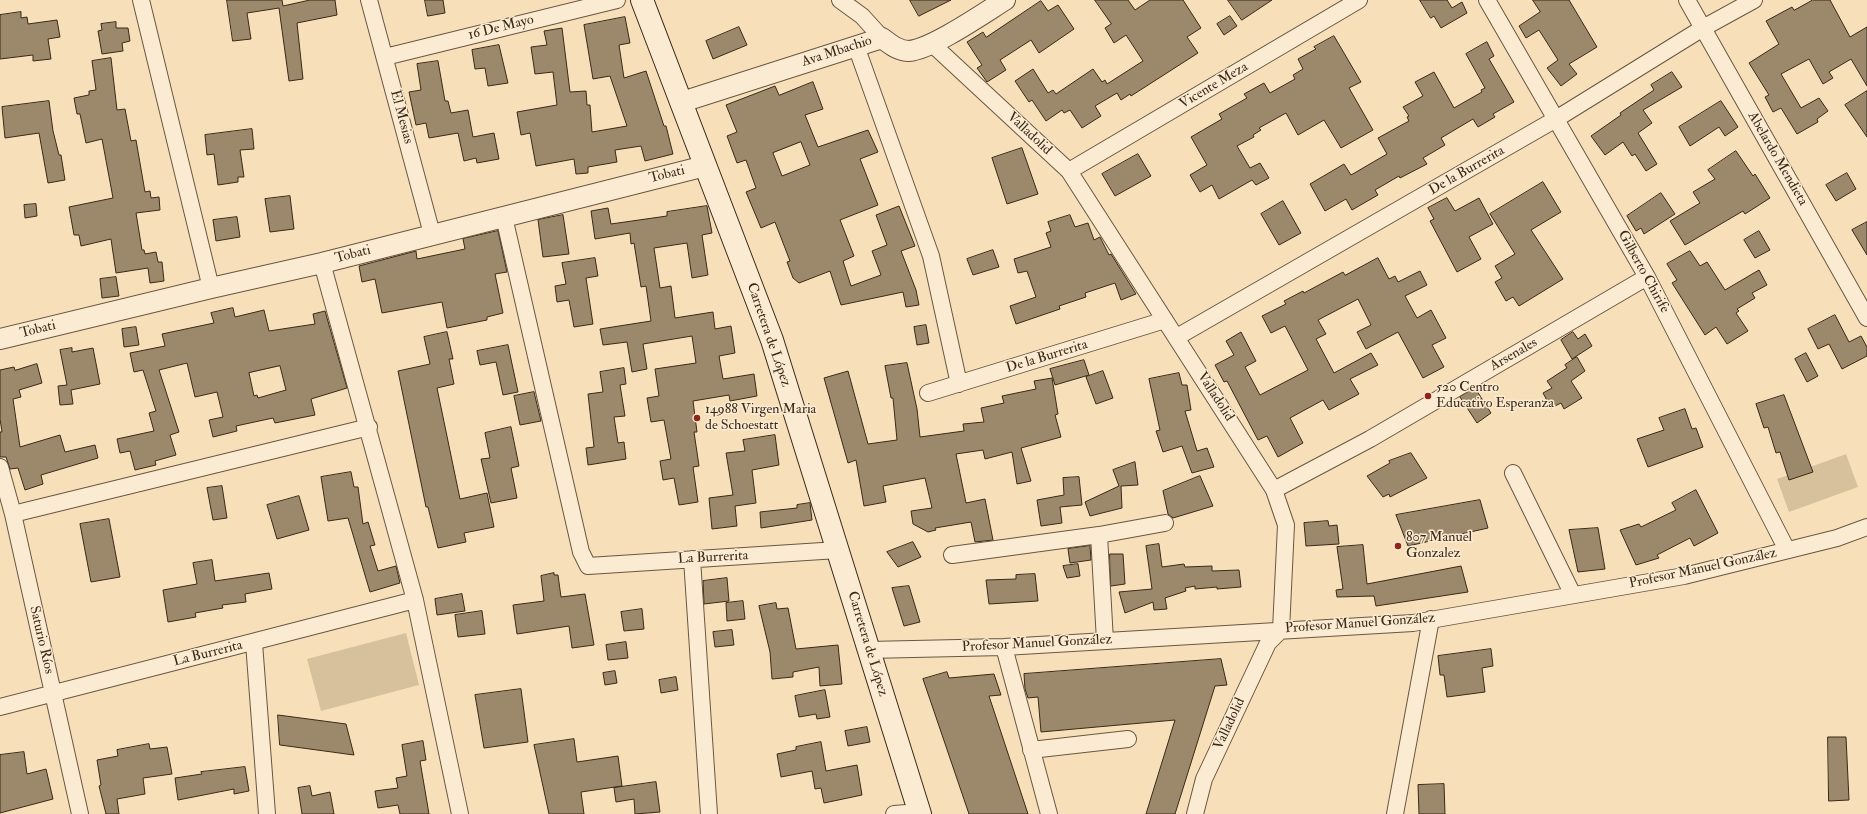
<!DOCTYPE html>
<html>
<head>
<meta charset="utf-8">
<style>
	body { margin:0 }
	canvas { display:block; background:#f7e0b9 }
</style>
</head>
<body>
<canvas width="1867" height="814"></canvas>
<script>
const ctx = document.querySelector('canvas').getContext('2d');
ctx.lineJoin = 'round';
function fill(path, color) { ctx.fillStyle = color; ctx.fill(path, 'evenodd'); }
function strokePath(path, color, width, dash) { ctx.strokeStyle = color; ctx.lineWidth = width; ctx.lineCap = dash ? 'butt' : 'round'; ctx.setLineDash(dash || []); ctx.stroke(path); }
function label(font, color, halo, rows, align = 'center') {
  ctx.font = font + ' "IM FELL Double Pica",serif'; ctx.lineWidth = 3; ctx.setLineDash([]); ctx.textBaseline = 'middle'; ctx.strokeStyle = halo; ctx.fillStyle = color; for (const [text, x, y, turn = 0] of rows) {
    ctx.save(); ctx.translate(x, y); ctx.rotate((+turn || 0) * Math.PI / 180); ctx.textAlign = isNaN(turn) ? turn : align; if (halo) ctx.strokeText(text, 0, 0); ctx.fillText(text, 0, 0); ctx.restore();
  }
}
fill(new Path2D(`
	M1846 454 1858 487 1789 512 1777 479Z
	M406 633 419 685 321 711 307 659Z`), '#d7c19d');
const building = new Path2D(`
	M227 0H282L283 6 310 0H335L337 15 297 23 303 79 289 81 279 8 247 13 251 39 233 41Z
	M425 0H443L445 13 428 16Z
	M910 0H951L919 16Z
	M1095 0H1128L1135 10 1150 0H1183L1201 28 1187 37 1198 53 1131 96 1130 94 1121 100 1117 93 1095 106 1101 116 1082 128 1070 110 1064 113 1062 110 1046 121 1032 100 1029 102 1015 81 1033 69 1048 93 1053 90 1056 94 1093 69 1102 82 1105 80 1107 84 1143 61 1126 35 1114 43 1105 28 1111 24Z
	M1228 0H1272L1242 20Z
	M1420 0H1447L1452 8 1462 2 1467 13 1441 28 1434 16 1431 18Z
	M1533 0H1569L1597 47 1569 64 1577 74 1561 86 1547 68 1558 60 1539 30 1526 38 1519 26 1540 12Z
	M1813 0H1830L1850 37 1867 27V86L1851 59 1829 72 1833 78 1823 84 1809 59 1781 74 1801 108 1819 98 1828 111 1817 119 1818 122 1797 134 1781 108 1773 112 1765 97 1769 95 1749 63 1779 44 1766 21 1792 7 1794 10Z
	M1041 1 1048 11 1058 5 1074 29 1039 53 1031 40 1000 60 1006 70 987 82 977 68 982 65 967 42 983 32 986 37Z
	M21 12V18L27 17 28 24 57 20 60 37 48 39 51 59 33 61V55L0 59V15Z
	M1230 16 1237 26 1224 35 1217 24Z
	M625 17 630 43 619 45 624 78 646 71 664 126H666L673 154 645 161 641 146 615 150 617 162 588 167V173L576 174 574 159 536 166 530 133 521 135 517 112 557 105 553 72 535 74 531 47 547 45 544 31 562 28 570 92 586 91 587 105H590L592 132 627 126 610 76 593 79 584 25Z
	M116 22V28H128L130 41 122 43 123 51 102 54 98 31 102 30 101 24Z
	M739 27 747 45 713 59 706 41Z
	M1334 36 1361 82 1349 88 1373 130 1341 148 1324 120 1298 135 1286 113 1259 128 1261 130 1253 135 1254 137 1237 146 1250 168 1260 163 1269 178 1256 185 1252 180 1219 199 1212 185 1200 192 1190 175 1207 165 1191 137 1222 119 1219 114 1247 98 1244 94 1264 83 1270 93 1295 79 1293 75 1303 69 1298 59 1316 49 1314 47Z
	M1487 42 1494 56 1489 59 1514 102 1493 114 1495 117 1478 127 1473 119 1441 138 1445 145 1423 158 1427 164 1400 178 1399 176 1375 190 1378 195 1364 203 1352 210 1346 199 1325 211 1310 184 1344 164 1351 175 1387 154 1378 138 1409 121 1407 117 1409 116 1403 107 1423 96 1415 82 1434 72 1454 108 1482 92 1481 90 1485 88 1466 54Z
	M499 45 508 83 488 86 485 68 475 69 472 50Z
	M111 58 117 110 125 109 131 141 136 140 145 192 150 191 151 198 159 197 160 210 136 213 142 250H144L145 254 156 252 158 262H162L164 281 150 283 148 268 116 273 111 239 81 246 79 235H74L69 207 113 198 102 139 86 143 80 114H77L74 98 89 95V91L96 90 92 61Z
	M438 61 445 101H448L451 113 468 110 473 137 494 133 499 159 477 163 476 158 464 161 458 133 429 138 426 123 416 125 409 92 421 90 417 64Z
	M1672 72 1682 87 1643 110 1652 123 1638 133 1657 164 1646 171 1635 154 1632 156 1623 142 1605 155 1591 136 1621 115 1620 113 1654 90 1651 85Z
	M813 82 823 109 805 115 818 147 868 130 878 152 860 159 878 205 840 220 854 256 843 261 851 286 881 275 872 251 887 245 876 215 899 206 915 246 901 251 916 290 919 305 906 307 903 292 841 305 830 271 799 283 793 278 787 262 790 261 775 222 761 228 746 192 756 188 746 160 737 163 727 136 737 132 726 105 775 86 779 95ZM801 142 810 165 782 176 773 153Z
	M1867 91V137L1845 105Z
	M49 101 53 131 59 155H61L65 180 48 183 39 133 5 138 2 107Z
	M1721 101 1738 127 1725 136 1719 127 1690 146 1679 127Z
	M252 129 254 149 240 150 244 177H238V182L218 185 214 154 207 155 205 135Z
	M1022 148 1038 194 1007 204 992 158Z
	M1736 151 1753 176 1755 174 1770 198 1745 214 1743 211 1685 245 1670 221 1700 203 1693 192 1715 179 1708 170Z
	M1138 154 1151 176 1115 196 1102 174Z
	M1847 173 1856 189 1836 201 1826 185Z
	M1543 182 1561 212 1531 230 1563 279 1519 306 1513 297 1506 301 1495 282 1502 278 1495 266 1515 254 1490 214Z
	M1661 193 1675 214 1644 234 1641 228 1636 231 1627 216Z
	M290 196 294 229 270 232 265 199Z
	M1447 198 1455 211 1479 198 1493 224 1469 237 1481 259 1457 272 1430 221 1434 219 1428 208Z
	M1283 201 1301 233 1279 245 1261 214Z
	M36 204 37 216 25 218 24 205Z
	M707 206 712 233 702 235 708 275 692 278 687 243 654 248 660 288 671 286 675 318 713 312 715 329 731 326 735 353 719 356 723 379 754 374 757 396 730 401 729 395 693 401 697 432H694L699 466 693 467 698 502 679 505 674 478 663 480 660 461 671 459 664 420 651 422 647 398 659 396 655 369 696 363 692 336 643 344 647 369 632 372 627 342 603 345 600 329 651 321 646 286 641 287 634 243 631 244 630 233 595 239 591 211 608 208 611 224 667 216V212Z
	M563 215 569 254 543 257 538 220Z
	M1070 215 1075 227 1088 223 1094 240 1100 237 1109 255 1111 254 1136 294 1121 300 1115 283 1085 293 1086 297 1059 306 1060 309 1016 324 1010 306 1036 297 1027 271 1018 273 1014 259 1051 247 1046 233 1051 231 1048 222Z
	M237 217 240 237 216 241 213 220Z
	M1867 222V255L1852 230Z
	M498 231 507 272 495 274 503 313 487 317V320L447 328 442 302 382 313 375 279 362 282 359 266 416 251 417 259 465 249 463 239Z
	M1759 231 1770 250 1755 258 1744 240Z
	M993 250 999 267 973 275 967 259Z
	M1690 251 1700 266 1707 262 1725 290 1759 270 1767 285 1752 293 1755 298 1737 309 1739 311 1736 313 1748 331 1727 344 1716 327 1705 335 1672 283 1677 280 1667 264Z
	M595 258 598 276 586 278 593 324 574 327 569 300 557 302 555 286 566 284 562 263Z
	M1378 258 1389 279 1395 276 1398 282 1420 271 1427 285 1405 296 1417 318 1431 310 1446 338 1432 345 1444 367 1423 378 1398 332 1366 349 1357 332 1371 325 1358 299 1318 320 1326 334 1316 339 1334 373 1371 353 1378 365 1350 379 1359 394 1329 410 1323 400 1290 418 1303 443 1278 457 1267 436 1258 440 1227 381 1224 382 1215 365 1234 355 1226 341 1241 332 1256 361 1245 367 1260 395 1308 370 1285 326 1271 333 1262 316 1286 304 1284 301 1303 291 1304 293 1343 272 1345 275Z
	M116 277 119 296 102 298 100 279Z
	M233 308 235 317 264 310 269 331 315 324 313 314 325 311 347 388 311 399 315 415 275 423 273 418 236 426 237 431 213 437 209 420 223 417 217 392 195 397 187 363 159 370 179 432 170 435 176 455 155 461 156 465 135 470 130 451 120 453 117 439 154 431 149 413 156 411 143 370 134 372 130 353 165 346 162 334 214 323 211 313ZM280 366 286 390 258 398 257 395 254 396 249 373Z
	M1835 315 1849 342 1861 336 1867 347V356L1842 369 1829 344 1818 349 1808 329Z
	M926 325 929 343 917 345 914 327Z
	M136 327 139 345 124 347 122 329Z
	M447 332 453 359H449L454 384 437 388 460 499 487 493 494 527 464 533 466 542 438 548 428 507H426L398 371 430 364 424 337Z
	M1573 332 1578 339 1585 334 1592 346 1572 359 1561 340Z
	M508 345 518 392 503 395 496 362 480 365 477 351Z
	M72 348V352L93 348 100 384 71 390 73 404 60 405 58 386 67 385 60 350Z
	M1806 353 1818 376 1807 382 1795 359Z
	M1577 357 1585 371 1571 381 1582 398 1564 409 1561 403 1551 408 1543 393 1552 388 1547 381 1567 368 1565 365Z
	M1084 360 1089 375 1055 385 1050 369Z
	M907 363 917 409 920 437 964 431 963 424 984 422 981 408 1004 403 1002 396 1036 389 1034 381 1052 378 1058 414 1055 415 1061 437 1021 448 1031 481 1017 484 1012 452 985 459 983 450 956 454 966 503 985 499 993 540 975 542 971 522 935 528 936 530 928 532 913 524 911 511 932 508 925 478 883 486 886 502 864 506 856 460 848 463 824 378 848 371 868 444 897 440 893 398H891L885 366Z
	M37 364 42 383 19 390 21 397 13 399 20 447 60 435 65 452 95 445 98 458 41 475 43 484 25 490 18 468 10 469 6 457H0V432H2L0 419V370L14 367 15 370Z
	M624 368 626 384 620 385 625 416 614 417 618 443 624 442 626 459 588 465 586 448 594 447 588 394 603 392 600 372Z
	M1103 371 1113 398 1096 404 1086 377Z
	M1179 373 1182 385H1187L1191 410 1185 411 1197 451 1207 448 1214 467 1192 473 1182 446 1163 452 1156 431 1160 430 1149 379Z
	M1475 388 1491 413 1477 423 1460 397Z
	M534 392 541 421 520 425 514 396Z
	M1784 395 1813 472 1789 480 1780 452 1776 453 1768 427 1764 428 1756 404Z
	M1685 409 1692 429 1696 428 1703 447 1648 467 1637 439 1664 430 1659 418Z
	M511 427 519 466 511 468 517 498 491 503 481 459 490 458 485 433Z
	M775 435 779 465 752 470 756 503 735 506 737 526 712 529 709 498 733 495 726 453 745 451 743 440Z
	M1411 453 1427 478 1390 497 1389 494 1383 497 1367 476 1390 463 1389 461Z
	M1135 462 1138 485 1121 486 1122 508 1090 516 1085 502 1119 486 1113 470Z
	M351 472 354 487H358L363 524 368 522 375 545 370 546 378 571 396 566 400 583 370 592 348 518 328 521 321 477Z
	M1200 476 1213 506 1173 518 1168 514 1163 491Z
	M1079 477 1082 505 1060 507 1062 523 1041 526 1037 500 1064 495 1063 478Z
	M222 486 227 518 213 520 207 488Z
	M1696 490 1718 533 1694 546 1690 538 1657 555 1659 558 1636 565 1620 530 1639 524 1641 527 1676 510 1672 503Z
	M299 496 309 530 277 539 267 505Z
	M1480 500 1488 528 1408 546 1396 515Z
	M810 503 812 520 761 528 760 512 797 508V505Z
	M109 519 120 577 91 582 80 524Z
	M1328 521 1329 526 1337 525 1339 544 1306 546 1304 523Z
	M1598 528 1605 569 1578 572 1569 530Z
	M913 542 921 557 898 567 887 552Z
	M1159 544 1162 567 1184 564 1185 567 1212 566V571L1239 570 1241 587 1217 589V587L1195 589V586L1185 588 1186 591 1165 598 1167 609 1154 610 1153 602 1125 613 1119 592 1152 589 1146 546Z
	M1363 545 1367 584 1461 566 1468 592 1376 606 1374 596 1337 597 1336 590 1343 589 1337 547Z
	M1090 546 1091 560 1070 563 1068 549Z
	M1110 554H1123L1125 584 1111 586Z
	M212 560 215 581 269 573 272 589 245 594 246 602 222 605 223 608 195 613 196 617 168 622 163 590 197 584 193 563Z
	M1078 564 1080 576 1067 578 1063 566Z
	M554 573V575H558L561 597 585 594 594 645 572 648 569 626 517 634 513 605 544 601 541 576Z
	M1035 574 1038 601 989 604 986 580 1016 579V575Z
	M727 578 729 601 704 604 703 581Z
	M909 586 920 622 904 626 892 588Z
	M462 594 465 611 437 615 435 599Z
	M743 601 745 619 727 621 726 603Z
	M776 603 777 609 788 608 796 649 838 645 842 684 820 686 819 667 793 672V677L772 679 770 652 759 606Z
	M642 609 644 629 624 631 621 612Z
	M482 611 485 634 458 637 455 615Z
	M732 630 734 645 715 647 713 632Z
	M626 642 628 658 608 660 606 645Z
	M1491 649 1493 666 1482 668 1485 692 1447 697 1444 675H1440L1438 656Z
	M1221 659 1227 685 1215 686 1175 814H1146L1175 720 1041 732 1038 697 1028 698 1025 689 1024 674Z
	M615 671 617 683 605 685 603 673Z
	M947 672 949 678 994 674 1001 695 989 696 1028 814H969L923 679Z
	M676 677 678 690 661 693 659 680Z
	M521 689 528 742 484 748 475 695Z
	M825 690 830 717 817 719 816 714 799 717 795 696Z
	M278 715 346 724 354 755 280 745Z
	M867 727 870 742 848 746 845 731Z
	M1828 737H1846L1849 800 1829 801Z
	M574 739 577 762 618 756 622 786 581 792 584 814H549L534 745Z
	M423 741 426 760 420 761 429 814H400L398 805 378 808 375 791 398 788 396 778 407 776 402 745Z
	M821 742 826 771 857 765 862 795 824 803 821 788 815 789 812 771 781 777 777 754 796 750V747Z
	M149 744 150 749 167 747 172 774 143 778 145 794 117 799 119 814H106L99 786 101 785 97 760 118 756 117 750Z
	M24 752 27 774 46 769 53 799 0 813V755Z
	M245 767 249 791 234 794V789L178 800 175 778 202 774 201 772Z
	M656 782 660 812 635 814 634 799 616 802 614 788Z
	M1444 784 1445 814H1419L1418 785Z
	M310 786 312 796 330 792 334 814H302L298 788Z`);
fill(building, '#9c886b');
strokePath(building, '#3a2917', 1);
const minor = new Path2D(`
	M141 0 211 288
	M369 0 432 234
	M840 0 862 16 882 38
	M1487 0 1647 277 1787 550
	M1687 0 1867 318
	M931 43 1069 171 1274 490 1286 525 1281 630 1268 643 1204 779 1195 814
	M856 46 931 256 959 384
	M385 57 617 0
	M1069 171 1359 0
	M504 217 581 552 588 566 838 550
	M322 263 415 600 460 814
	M1177 337 1556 119 1703 28 1754 0
	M928 393 1165 320
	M0 467 13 514 80 814
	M1513 473 1573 595
	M1274 490 1370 439 1647 277
	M13 514 369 427
	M1099 535 1105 641
	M952 555 1099 535 1165 523
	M692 559 709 814
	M254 643 267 814
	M1004 647 1049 814
	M868 650 1004 647 1413 623 1684 576 1837 538 1867 527
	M0 707 415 600
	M1031 750 1128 739
	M894 814 920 812
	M1395 814 1431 619`);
const tertiary = new Path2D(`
	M682 102 882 38C890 44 898 51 909 51 932 49 984 13 1005 0
	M0 339 211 288 322 263 705 166`);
const secondary = new Path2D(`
	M642 0 772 340 920 814`);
strokePath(minor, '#695740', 18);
strokePath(tertiary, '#695740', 22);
strokePath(secondary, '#3a2917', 24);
strokePath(minor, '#faebd2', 16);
strokePath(tertiary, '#faebd2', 20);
strokePath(secondary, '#faebd2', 22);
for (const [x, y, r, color] of [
	[1428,396,4,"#8f2418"],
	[697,418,4,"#8f2418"],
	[1398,546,4,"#8f2418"]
]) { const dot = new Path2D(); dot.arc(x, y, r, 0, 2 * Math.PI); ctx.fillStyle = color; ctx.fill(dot); strokePath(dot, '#faebd2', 1.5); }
label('14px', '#3a2917', '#faebd2', [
	["16 De Mayo",501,28,-14],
	["Ava Mbachio",837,52,-18],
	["Vicente Meza",1214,86,-31],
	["El Mesias",401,117,75],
	["Valladolid",1029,134,43],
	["Abelardo Mendieta",1777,159,60],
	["De la Burrerita",1467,171,-30],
	["Tobati",667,175,-14],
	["Tobati",353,255,-15],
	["Gilberto Chirife",1643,272,61],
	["Tobati",38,330,-14],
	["Carretera de López",768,335,71],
	["Arsenales",1514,355,-30],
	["De la Burrerita",1047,357,-17],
	["Valladolid",1215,397,57],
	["La Burrerita",713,558,-3],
	["Profesor Manuel González",1703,569,-12],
	["Profesor Manuel González",1360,624,-4],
	["Saturio Ríos",41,640,77],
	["Carretera de López",867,644,73],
	["Profesor Manuel González",1037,644,-3],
	["La Burrerita",208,654,-14],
	["Valladolid",1230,724,-65]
]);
label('14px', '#3a2917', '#faebd2', [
	["520 Centro",1436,388],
	["Educativo Esperanza",1436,404],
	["14988 Virgen Maria",705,410],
	["de Schoestatt",705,426],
	["807 Manuel",1406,538],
	["Gonzalez",1406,554]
], 'left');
</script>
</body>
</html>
